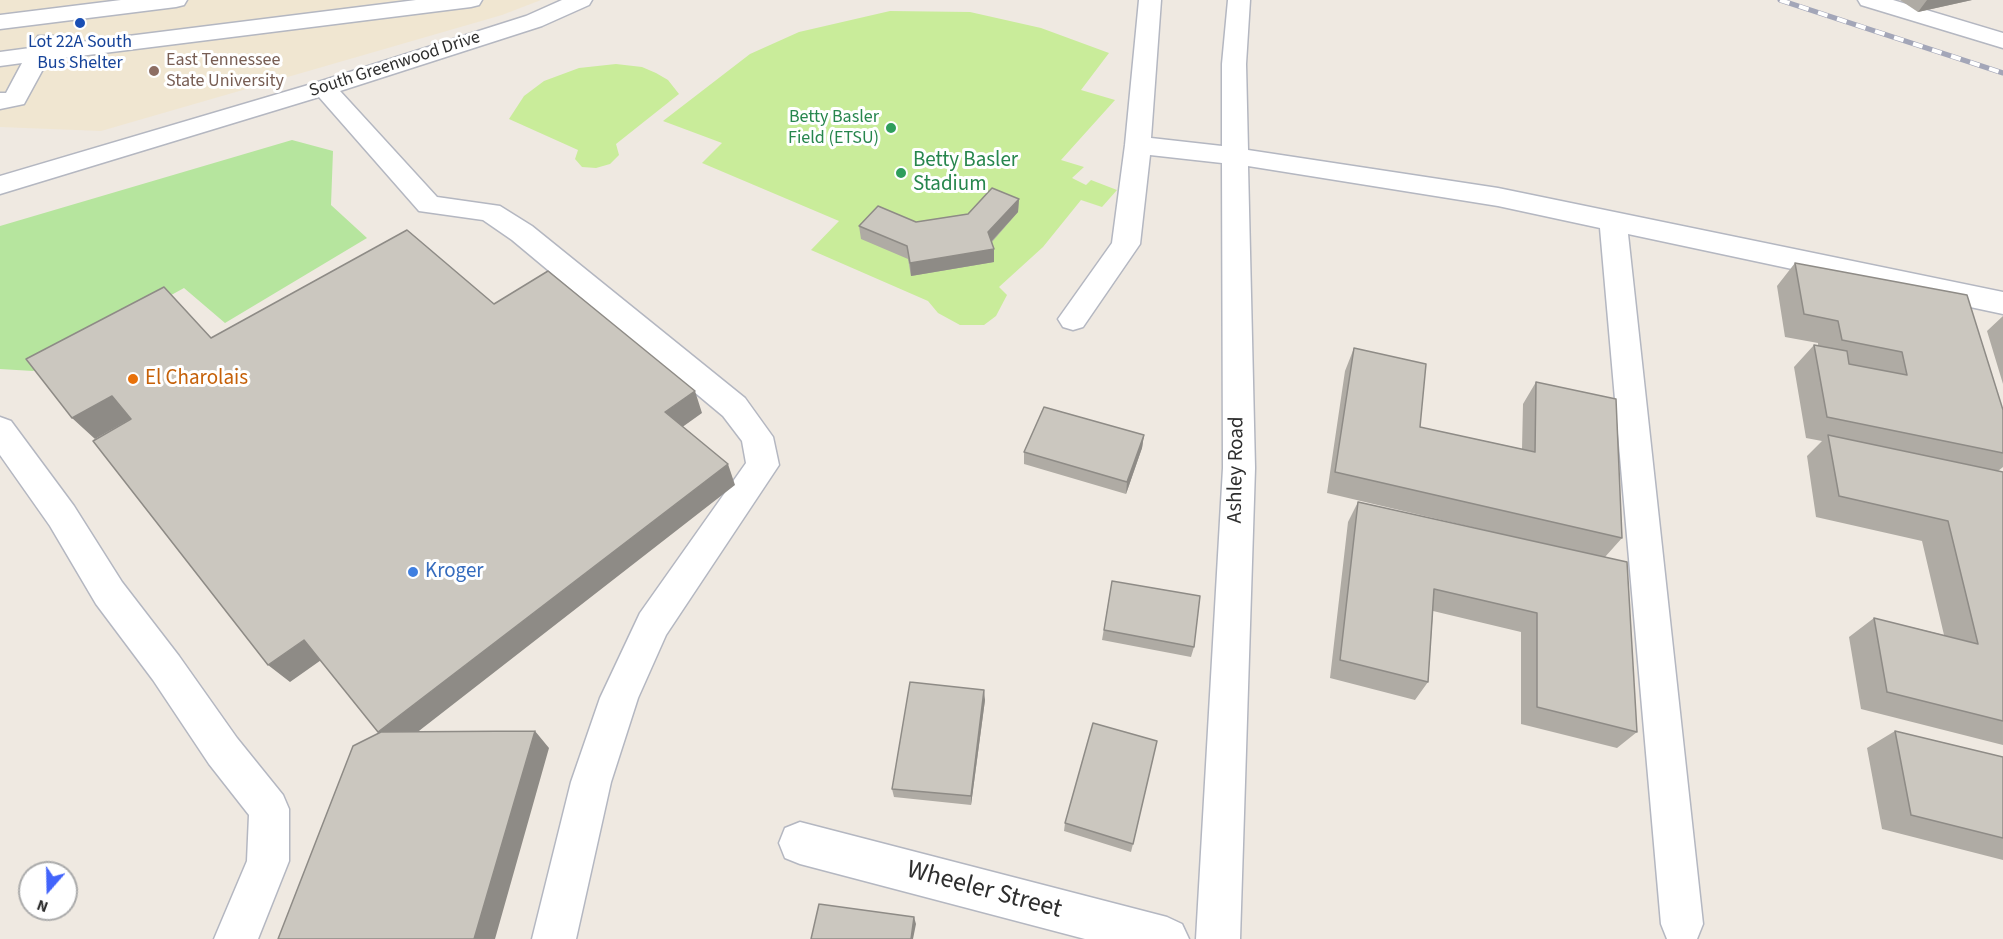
<!DOCTYPE html>
<style>
body{margin:0}
#map{position:relative;width:2003px;height:939px;overflow:hidden;background:#efe9e1;font-family:"Source Sans 3",sans-serif}
canvas{display:block}
.north{position:absolute;left:18px;top:861px;width:60px;height:60px;box-sizing:border-box;background:#fff;border:2px solid #ababab;border-radius:50%;rotate:200deg;font-size:16px;font-weight:700;line-height:24px;text-align:center;color:#2e2e2e}
.north::after{content:'';display:block;margin:auto;width:21px;height:27px;background:#4264fb;clip-path:polygon(50% 0,100% 100%,50% 72%,0 100%)}
</style>
<div id="map">
<canvas width="2003" height="939"></canvas>
<div class="north">N</div>
</div>
<script>
const ctx = document.querySelector('canvas').getContext('2d');
ctx.lineJoin = 'round';
function paint(path, color) { ctx.fillStyle = color; ctx.fill(path, 'evenodd'); }
const poly = rows => new Path2D(rows.map(r => 'M' + r).join(''));
function stroke(path, color, width, dash) { ctx.strokeStyle = color; ctx.lineWidth = width; ctx.lineCap = dash ? 'butt' : 'round'; ctx.setLineDash(dash || []); ctx.stroke(path); }
function drawText(font, color, halo, rows, align = 'center') {
  ctx.font = font + ' "Source Sans 3",sans-serif'; ctx.lineWidth = 6; ctx.setLineDash([]); ctx.textBaseline = 'middle'; ctx.strokeStyle = halo; ctx.fillStyle = color; for (const [text, x, y, turn = 0] of rows) {
    ctx.save(); ctx.translate(x, y); ctx.rotate((+turn || 0) * Math.PI / 180); ctx.textAlign = isNaN(turn) ? turn : align; if (halo) ctx.strokeText(text, 0, 0); ctx.fillText(text, 0, 0); ctx.restore();
  }
}
paint(poly([
 [0,0,541,0,502,15,101,131,0,127]
]), '#f0e6d1');
paint(poly([
 [292,140,333,151,331,205,367,238,225,323,184,288,33,371,0,369,0,226]
]), '#b6e59e');
paint(poly([
 [890,11,970,12,1041,28,1109,53,1081,90,1115,100,1061,160,1084,167,1072,178,1086,185,1091,180,1117,190,1102,207,1081,200,1043,247,999,287,1007,295,996,316,984,325,960,325,938,313,928,301,811,250,839,221,702,163,722,143,663,121,750,54,799,32],
 [616,64,642,67,656,73,668,80,679,94,616,144,619,155,610,164,596,168,582,167,575,159,578,150,509,119,524,96,544,81,579,68]
]), '#c9ec9a');
const minor = poly([
 [121,0,187,0,184,5,176,7,0,29,0,15,121,0],
 [416,0,482,0,479,5,471,7,48,60,24,104,0,109,0,93,6,93,22,63,0,66,0,52,30,48,38,36,54,36,58,41,56,45,416,0],
 [562,0,592,0,589,5,542,26,340,91,437,197,500,206,532,226,745,398,773,437,779,465,666,635,638,698,611,782,576,939,532,939,571,782,600,698,640,613,746,463,742,441,723,416,512,240,483,220,419,211,319,97,0,194,0,176,315,83,526,16,562,0],
 [1139,0,1161,0,1151,138,1222,146,1222,64,1228,0,1250,0,1246,64,1248,150,1498,188,2003,292,2003,314,1628,234,1703,924,1697,939,1667,939,1661,924,1600,228,1498,206,1248,166,1255,468,1240,939,1196,939,1223,468,1222,163,1150,155,1140,244,1083,327,1073,330,1063,327,1058,319,1112,243,1125,145,1139,0],
 [1858,0,1893,0,2003,33,2003,48,1861,5,1858,0],
 [0,417,11,421,74,506,122,582,179,656,237,738,283,795,289,809,289,861,258,939,214,939,247,861,249,815,209,764,153,680,96,604,50,526,0,455,0,417],
 [800,822,1167,917,1182,924,1189,939,1085,939,800,864,785,858,779,843,785,828,800,822]
]);
stroke(minor, '#b4b7c1', 3);
paint(minor, '#fff');
const rail = poly([
 [1780,0,2003,73]
]);
stroke(rail, '#a3a6b8', 5);
stroke(rail, '#fff', 4, [10]);
paint(poly([
 [1900,0,1972,0,1918,12],
 [1019,199,1018,212,992,242,994,249,994,262,911,276,908,259,861,239,859,226,916,222,968,214],
 [1795,263,2003,410,2003,467,1998,471,2003,472,2003,745,1861,709,1849,637,1874,618,1944,635,1922,541,1816,517,1807,456,1822,441,1806,438,1794,367,1814,345,1818,345,1818,343,1785,337,1777,286],
 [2003,316,2003,384,1987,331],
 [1354,348,1420,427,1522,449,1523,404,1536,382,1622,538,1605,557,1637,732,1617,748,1521,724,1521,632,1433,611,1428,682,1415,700,1330,678,1348,522,1358,502,1501,534,1327,493,1345,371],
 [1144,435,1142,448,1126,494,1024,464,1024,452],
 [1112,581,1194,647,1191,657,1102,640],
 [985,700,971,805,894,797,892,789],
 [1895,731,2003,757,2003,860,1882,829,1867,748],
 [1065,823,1133,844,1131,852,1064,831]
]), '#afaba4');
paint(poly([
 [1927,0,1972,0,1918,12],
 [1019,199,1018,212,988,245,988,232],
 [994,249,994,262,911,276,910,263],
 [695,391,702,413,674,433,665,412],
 [112,396,134,417,95,439,72,418],
 [1144,435,1142,448,1126,494,1127,482],
 [728,464,735,485,397,748,378,732],
 [304,640,324,658,290,682,268,665],
 [984,690,985,700,971,805,971,796],
 [535,731,549,748,495,939,474,939],
 [914,917,916,924,913,939,911,939]
]), '#8e8b86');
const building = poly([
 [992,188,1019,199,988,232,994,249,910,263,907,246,859,226,878,206,916,222,968,214,992,188],
 [407,230,494,304,548,271,695,391,665,412,728,464,378,732,304,640,268,665,93,441,131,419,112,396,72,418,26,359,164,287,211,338,407,230],
 [1795,263,1967,295,2003,410,2003,453,1827,417,1814,345,1847,351,1849,364,1907,375,1902,352,1842,340,1838,321,1804,314,1795,263],
 [1354,348,1426,364,1420,427,1535,452,1536,382,1616,399,1622,538,1335,472,1354,348],
 [1044,407,1144,435,1127,482,1024,452,1044,407],
 [1828,435,2003,472,2003,721,1887,692,1874,618,1978,644,1948,521,1839,496,1828,435],
 [1358,502,1627,562,1637,732,1537,707,1537,613,1434,589,1428,682,1340,660,1358,502],
 [1112,581,1200,596,1194,647,1104,630,1112,581],
 [910,682,984,690,971,796,892,789,910,682],
 [1093,723,1157,741,1133,844,1065,823,1093,723],
 [535,731,474,939,278,939,353,746,381,732,535,731],
 [1895,731,2003,757,2003,838,1911,815,1895,731],
 [819,904,914,917,911,939,811,939,819,904]
]);
paint(building, '#cbc7bf');
stroke(building, '#8e8b86', 1.5);
for (const [x, y, r, color] of [
 [80,23,6,"#1a4fb4"],
 [154,71,6,"#8d6e63"],
 [891,128,6,"#2e9e5b"],
 [901,173,6,"#2e9e5b"],
 [133,379,6,"#e8710a"],
 [413,572,6,"#3f7fe0"]
]) { const dot = new Path2D(); dot.arc(x, y, r, 0, 2 * Math.PI); ctx.fillStyle = color; ctx.fill(dot); stroke(dot, '#fff', 2); }
drawText('18px', '#164399', '#fff', [
 ["Lot 22A South",80,43],
 ["Bus Shelter",80,64]
]);
drawText('18px', '#785e54', '#fff', [
 ["East Tennessee",166,61],
 ["State University",166,82]
], 'left');
drawText('18px', '#2e2e2e', '#fff', [
 ["South Greenwood Drive",395,65,-18]
]);
drawText('18px', '#27864d', '#fff', [
 ["Betty Basler",879,118],
 ["Field (ETSU)",879,139]
], 'right');
drawText('21px', '#27864d', '#fff', [
 ["Betty Basler",913,161],
 ["Stadium",913,185]
], 'left');
drawText('21px', '#c56008', '#fff', [
 ["El Charolais",145,379]
], 'left');
drawText('21px', '#2e2e2e', '#fff', [
 ["Ashley Road",1237,470,-89]
]);
drawText('21px', '#366cbe', '#fff', [
 ["Kroger",425,572]
], 'left');
drawText('26px', '#2e2e2e', '#fff', [
 ["Wheeler Street",984,891,15]
]);
</script>
